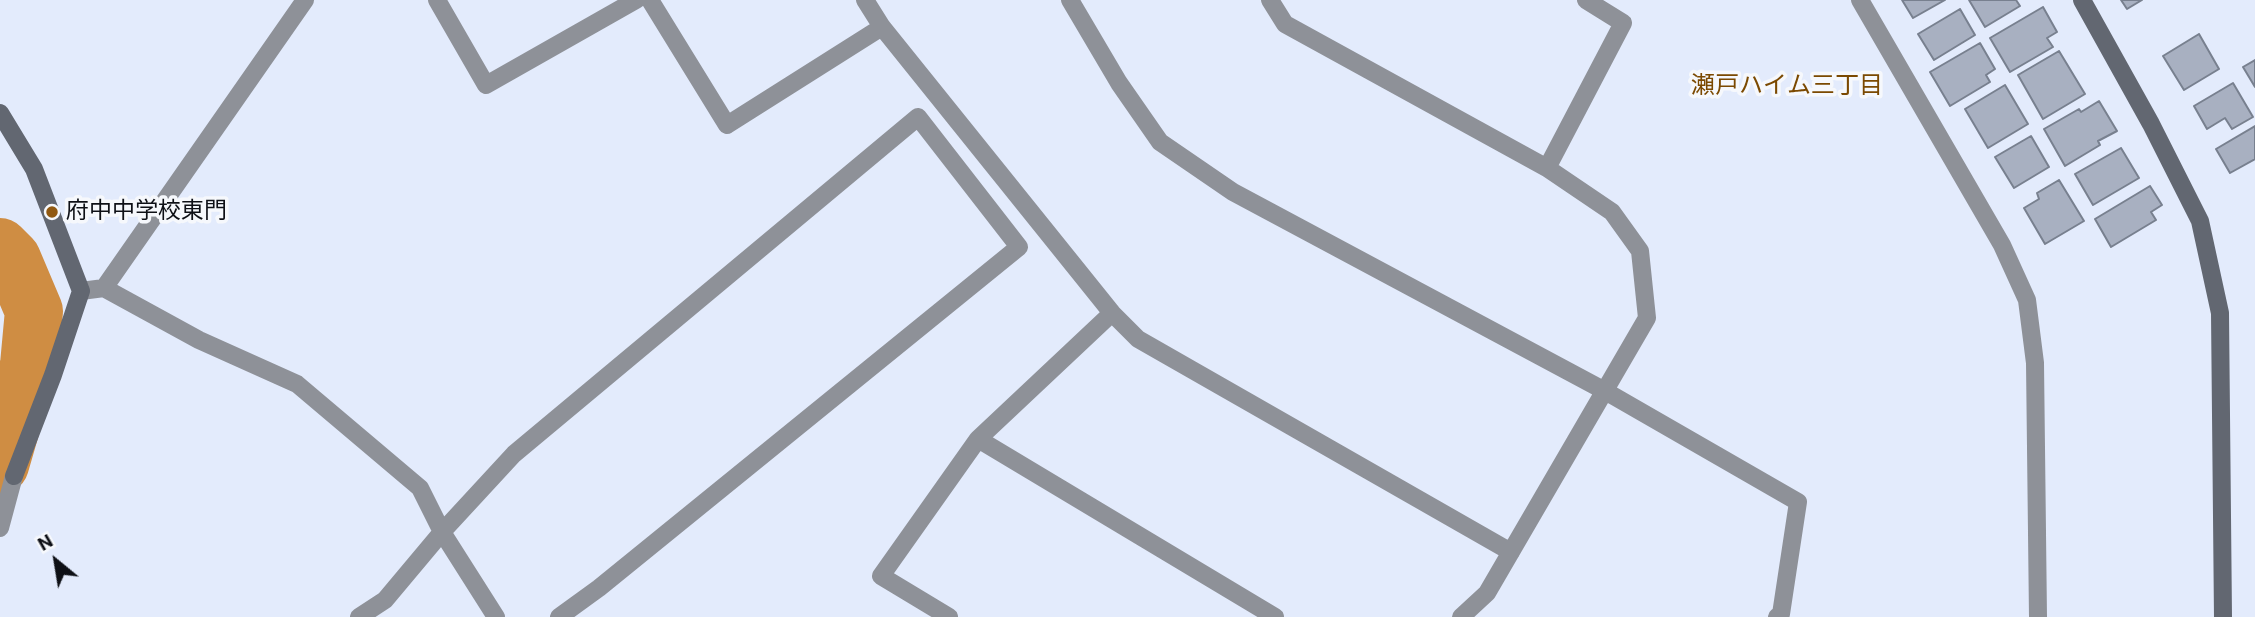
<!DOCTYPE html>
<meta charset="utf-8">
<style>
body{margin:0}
#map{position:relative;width:2255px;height:617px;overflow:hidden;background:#e3ebfc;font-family:Roboto,sans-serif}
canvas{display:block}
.north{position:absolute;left:21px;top:526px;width:70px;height:70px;-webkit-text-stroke:5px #f6f8fc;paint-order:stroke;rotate:330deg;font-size:19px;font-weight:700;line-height:28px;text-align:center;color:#0e1016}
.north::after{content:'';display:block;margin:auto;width:24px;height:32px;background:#0e1016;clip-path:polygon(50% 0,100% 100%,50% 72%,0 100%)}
</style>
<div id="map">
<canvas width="2255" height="617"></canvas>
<div class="north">N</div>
</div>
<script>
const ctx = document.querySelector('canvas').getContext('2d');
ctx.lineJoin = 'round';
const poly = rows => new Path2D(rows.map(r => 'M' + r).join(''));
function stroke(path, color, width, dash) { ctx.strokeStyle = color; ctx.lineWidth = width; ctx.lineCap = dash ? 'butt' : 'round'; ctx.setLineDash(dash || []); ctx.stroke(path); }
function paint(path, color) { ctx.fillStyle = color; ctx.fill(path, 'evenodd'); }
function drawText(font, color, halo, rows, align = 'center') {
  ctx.font = font + ' Roboto,"Noto Sans JP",sans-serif'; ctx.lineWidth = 7; ctx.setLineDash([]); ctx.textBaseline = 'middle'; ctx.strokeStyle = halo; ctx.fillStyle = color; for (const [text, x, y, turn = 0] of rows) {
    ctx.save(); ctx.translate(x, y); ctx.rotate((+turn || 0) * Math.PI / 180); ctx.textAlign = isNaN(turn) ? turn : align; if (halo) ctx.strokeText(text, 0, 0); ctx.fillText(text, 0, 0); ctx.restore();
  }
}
stroke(poly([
 [0,247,12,259,34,311,29,365,0,465]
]), '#cf8d43', 58);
const building = poly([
 [1902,0,1945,0,1913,18,1902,0],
 [1969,0,2016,0,2020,6,1985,27,1969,0],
 [2121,0,2142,0,2127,9,2121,0],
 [2043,7,2057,32,2047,38,2053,47,2010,72,1990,38,2043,7],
 [1960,9,1975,35,1934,60,1918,34,1960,9],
 [2199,34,2219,69,2184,90,2163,56,2199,34],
 [1980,43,1995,69,1986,75,1990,82,1950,106,1930,72,1980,43],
 [2059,51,2085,94,2043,119,2018,75,2059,51],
 [2255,60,2255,87,2243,67,2255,60],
 [2233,83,2253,117,2232,129,2225,118,2207,129,2194,106,2233,83],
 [2005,85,2028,124,1988,148,1965,109,2005,85],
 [2099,101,2117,131,2098,141,2100,145,2065,166,2044,129,2079,109,2081,112,2099,101],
 [2255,126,2255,159,2230,173,2216,149,2255,126],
 [2031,136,2049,167,2014,188,1995,157,2031,136],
 [2121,148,2139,178,2093,205,2075,174,2121,148],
 [2059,180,2084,221,2045,244,2024,208,2039,199,2037,193,2059,180],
 [2150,186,2162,205,2151,212,2156,220,2111,247,2095,219,2150,186]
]);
paint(building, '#a8b0c1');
stroke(building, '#78808f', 2);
stroke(poly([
 [437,0,486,85,636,0],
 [650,0,727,125,882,27],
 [865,0,882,27,1112,313,1138,339,1511,552],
 [1070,0,1119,83,1160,142,1233,192,1605,391,1798,502,1781,614,1777,617],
 [1270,0,1285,24,1547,168,1612,212,1640,251,1647,318,1487,593,1461,617],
 [1860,0,2002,245,2027,300,2035,363,2038,617],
 [1547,168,1623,23,1586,0],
 [104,288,305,0],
 [81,291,104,288,199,340,297,384,420,488,442,532,496,617],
 [978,439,1275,617],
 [0,528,14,476],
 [359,617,385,600,442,532,514,454,918,117,1019,247,599,588,559,617],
 [949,617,881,576,978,439,1112,313]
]), '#8e9198', 18);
stroke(poly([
 [2082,0,2151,124,2200,221,2220,313,2223,617],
 [0,113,34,169,81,291,53,375,14,476]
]), '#626771', 18);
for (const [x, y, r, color] of [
 [52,212,7,"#915911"]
]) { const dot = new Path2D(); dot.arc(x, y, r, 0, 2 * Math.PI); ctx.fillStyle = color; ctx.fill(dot); stroke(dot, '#f6f8fc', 2.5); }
drawText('23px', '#0e1016', '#f6f8fc', [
 ["府中中学校東門",66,212]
], 'left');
drawText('24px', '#7b4901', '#f6f8fc', [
 ["瀬戸ハイム三丁目",1787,87]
]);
</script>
